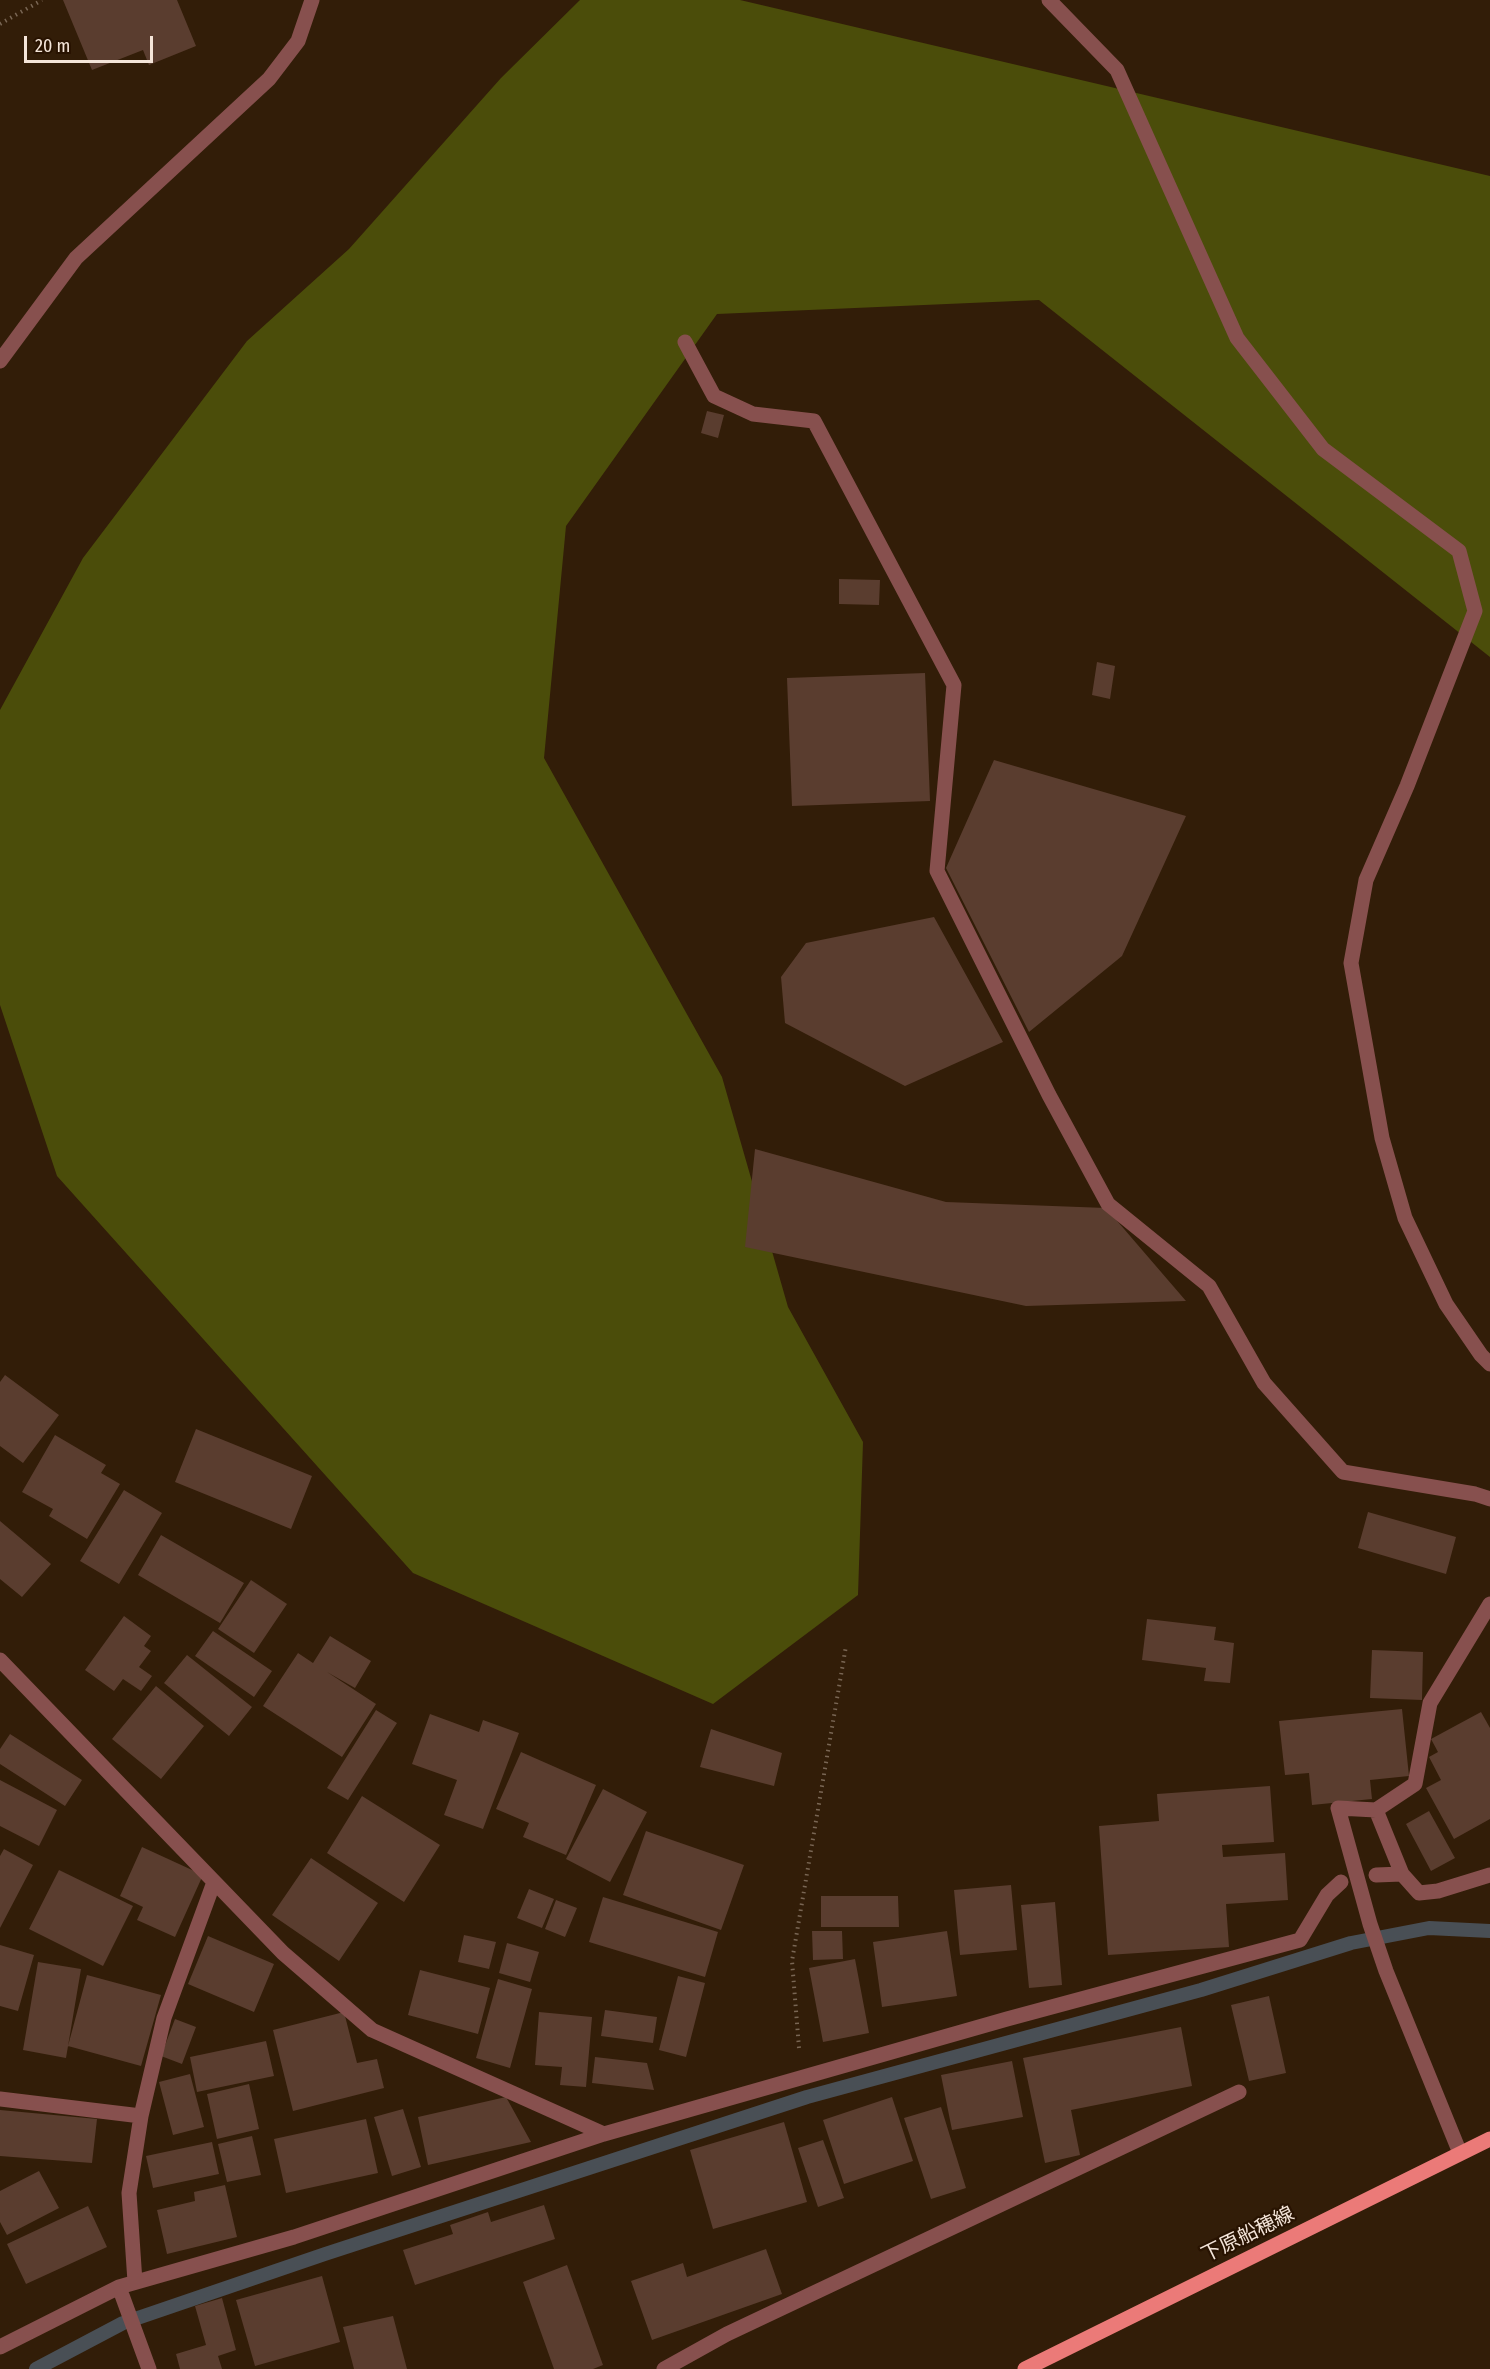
<!DOCTYPE html>
<meta charset="utf-8">
<style>
body{margin:0}
#map{position:relative;width:1490px;height:2369px;overflow:hidden;background:#321d08;font-family:"Fira Sans Condensed",sans-serif}
canvas{display:block}
.scale{position:absolute;left:24px;top:36px;width:129px;height:27px;box-sizing:border-box;border:3px solid #f4e5d9;border-top:0;padding-left:8px;font-size:18px;line-height:21px;white-space:nowrap;color:#f4e5d9;-webkit-text-stroke:4px #281301;paint-order:stroke}
</style>
<div id="map">
<canvas width="1490" height="2369"></canvas>
<div class="scale">20 m</div>
</div>
<script>
const ctx = document.querySelector('canvas').getContext('2d');
ctx.lineJoin = 'round';
function paint(path, color) { ctx.fillStyle = color; ctx.fill(path, 'evenodd'); }
const poly = rows => new Path2D(rows.map(r => 'M' + r).join(''));
function stroke(path, color, width, dash) { ctx.strokeStyle = color; ctx.lineWidth = width; ctx.lineCap = dash ? 'butt' : 'round'; ctx.setLineDash(dash || []); ctx.stroke(path); }
function drawText(font, color, halo, rows, align = 'center') {
  ctx.font = font + ' "Fira Sans Condensed","Noto Sans JP",sans-serif'; ctx.lineWidth = 4.5; ctx.setLineDash([]); ctx.textBaseline = 'middle'; ctx.strokeStyle = halo; ctx.fillStyle = color; for (const [text, x, y, turn = 0] of rows) {
    ctx.save(); ctx.translate(x, y); ctx.rotate((+turn || 0) * Math.PI / 180); ctx.textAlign = isNaN(turn) ? turn : align; if (halo) ctx.strokeText(text, 0, 0); ctx.fillText(text, 0, 0); ctx.restore();
  }
}
paint(poly([
 [580,0,740,0,1490,176,1490,657,1039,300,717,314,566,526,544,758,722,1077,788,1307,863,1442,858,1595,713,1704,413,1573,57,1176,0,1005,0,710,83,558,247,341,349,249,501,78]
]), '#4b4d0a');
stroke(poly([
 [36,2369,123,2323,325,2254,807,2097,1201,1990,1351,1943,1429,1928,1490,1931]
]), '#494f55', 14);
paint(poly([
 [63,0,177,0,196,46,149,65,143,50,92,70],
 [707,411,724,415,718,438,701,433],
 [839,579,880,580,879,605,839,604],
 [1097,662,1115,666,1110,699,1092,695],
 [925,673,930,801,792,806,787,678],
 [994,760,1186,816,1122,956,1029,1032,946,868],
 [934,917,1003,1042,905,1086,785,1023,781,977,806,943],
 [755,1149,946,1202,1106,1208,1186,1301,1026,1306,745,1247],
 [5,1375,59,1415,23,1463,0,1446,0,1382],
 [196,1429,312,1476,291,1529,175,1482],
 [55,1435,106,1465,101,1473,120,1484,87,1539,49,1516,53,1509,22,1492],
 [124,1490,162,1513,119,1584,80,1561],
 [1368,1512,1456,1537,1446,1574,1358,1548],
 [0,1521,51,1564,22,1597,0,1579],
 [161,1535,244,1583,220,1623,138,1575],
 [251,1580,287,1604,254,1653,218,1629],
 [124,1616,151,1636,144,1646,151,1651,139,1667,152,1676,141,1691,123,1679,114,1691,85,1670],
 [1147,1619,1216,1627,1214,1640,1234,1643,1230,1683,1204,1681,1206,1668,1142,1660],
 [213,1631,272,1671,254,1697,195,1656],
 [330,1636,371,1661,355,1688,327,1672,376,1704,342,1757,263,1706,298,1653,313,1663],
 [1372,1650,1423,1652,1422,1700,1370,1698],
 [187,1655,252,1707,229,1736,164,1683],
 [156,1686,204,1726,161,1779,112,1739],
 [1402,1709,1409,1776,1370,1780,1372,1799,1312,1805,1309,1773,1285,1775,1279,1721],
 [376,1710,397,1723,348,1800,327,1788],
 [1481,1712,1490,1728,1490,1819,1454,1839,1426,1788,1441,1780,1429,1757,1438,1752,1431,1739],
 [430,1714,479,1732,483,1720,519,1733,483,1829,444,1815,457,1780,412,1764],
 [711,1729,782,1753,774,1786,700,1767],
 [10,1734,82,1780,65,1806,0,1764,0,1749],
 [521,1752,596,1785,566,1855,523,1837,529,1823,496,1809],
 [0,1780,57,1810,39,1846,0,1826],
 [1270,1786,1274,1842,1222,1845,1223,1857,1285,1853,1288,1900,1226,1904,1229,1947,1108,1955,1099,1826,1159,1821,1157,1794],
 [603,1789,647,1812,610,1882,566,1859],
 [362,1796,440,1845,404,1902,327,1853],
 [1429,1811,1455,1858,1431,1871,1406,1824],
 [646,1831,744,1865,721,1930,623,1895],
 [142,1847,203,1875,175,1937,137,1920,143,1907,120,1896],
 [4,1849,33,1865,0,1928,0,1856],
 [311,1858,378,1903,339,1961,272,1915],
 [59,1870,133,1906,103,1966,29,1929],
 [1011,1885,1017,1950,960,1955,954,1890],
 [529,1889,554,1899,542,1928,517,1918],
 [821,1896,898,1896,899,1927,821,1927],
 [603,1897,718,1932,705,1977,589,1942],
 [556,1900,577,1908,565,1937,545,1929],
 [1055,1902,1062,1985,1029,1988,1021,1905],
 [812,1931,842,1931,843,1959,813,1960],
 [947,1931,957,1996,882,2007,873,1942],
 [464,1935,496,1942,489,1969,458,1962],
 [208,1936,274,1964,254,2012,188,1984],
 [507,1943,539,1952,530,1982,499,1973],
 [0,1945,34,1955,18,2011,0,2006],
 [855,1959,869,2033,823,2042,809,1968],
 [38,1962,81,1969,66,2058,23,2050],
 [420,1970,490,1988,478,2034,408,2015],
 [87,1975,161,1995,141,2066,68,2046],
 [678,1976,705,1983,686,2057,659,2050],
 [498,1979,532,1989,510,2068,476,2058],
 [1269,1996,1286,2073,1249,2081,1231,2005],
 [605,2010,657,2017,653,2043,601,2036],
 [344,2012,357,2063,377,2059,384,2088,293,2111,273,2030],
 [539,2012,592,2017,586,2087,560,2085,562,2067,535,2065],
 [175,2019,196,2027,182,2064,161,2056],
 [1181,2027,1192,2086,1071,2110,1080,2155,1045,2163,1023,2058],
 [266,2041,274,2076,197,2092,190,2057],
 [595,2057,647,2063,654,2090,592,2083],
 [1012,2061,1023,2117,952,2130,941,2075],
 [190,2074,204,2127,173,2135,159,2082],
 [249,2084,259,2129,217,2139,207,2094],
 [506,2097,531,2142,428,2165,418,2117],
 [892,2097,913,2161,844,2184,823,2120],
 [941,2107,966,2188,931,2199,904,2118],
 [403,2109,421,2167,392,2176,374,2117],
 [0,2110,97,2119,92,2163,0,2156],
 [366,2119,378,2173,286,2193,274,2139],
 [784,2122,807,2202,713,2229,690,2150],
 [252,2136,261,2175,227,2182,218,2144],
 [823,2140,844,2198,818,2207,798,2148],
 [212,2142,219,2174,153,2188,146,2156],
 [39,2171,59,2208,7,2235,0,2222,0,2191],
 [225,2185,237,2237,167,2254,157,2210,195,2201,194,2192],
 [544,2205,555,2239,415,2285,403,2250,453,2234,450,2225,488,2212,491,2222],
 [88,2206,107,2247,26,2284,7,2244],
 [766,2249,782,2294,652,2340,631,2281,683,2263,687,2277],
 [567,2265,603,2365,593,2369,554,2369,523,2282],
 [322,2276,340,2342,255,2366,236,2300],
 [222,2298,236,2350,218,2356,222,2369,180,2369,176,2354,206,2345,195,2306],
 [393,2316,407,2369,354,2369,343,2327]
]), '#5a3d2f');
stroke(poly([
 [0,24,42,0],
 [799,2048,792,1961,846,1646]
]), '#796654', 4, [1.5, 4.5]);
stroke(poly([
 [1049,0,1117,70,1237,338,1323,449,1459,551,1475,611,1407,786,1366,880,1351,963,1382,1138,1405,1218,1446,1304,1481,1355,1490,1364],
 [685,342,714,396,753,414,814,421,954,685,937,871,1049,1095,1108,1204,1209,1286,1264,1383,1343,1472,1475,1494,1490,1499],
 [0,361,76,258,269,79,298,41,312,0],
 [1490,1604,1430,1703,1415,1784,1376,1810,1402,1874,1419,1893,1438,1891,1490,1875],
 [0,1660,283,1953,372,2030,604,2134],
 [1376,1810,1338,1808,1370,1924,1386,1971,1460,2153],
 [1376,1875,1402,1874],
 [0,2099,141,2116],
 [135,2282,129,2193,141,2116,164,2018,214,1882],
 [119,2287,149,2369],
 [0,2347,119,2287,294,2237,604,2134,1007,2019,1300,1940,1327,1895,1341,1882],
 [664,2369,727,2334,1239,2092]
]), '#87504e', 15);
stroke(poly([
 [1025,2369,1490,2139]
]), '#eb7a78', 15);
drawText('20px', '#f4e5d9', '#281301', [
 ["下原船穂線",1248,2235,-26]
]);
</script>
